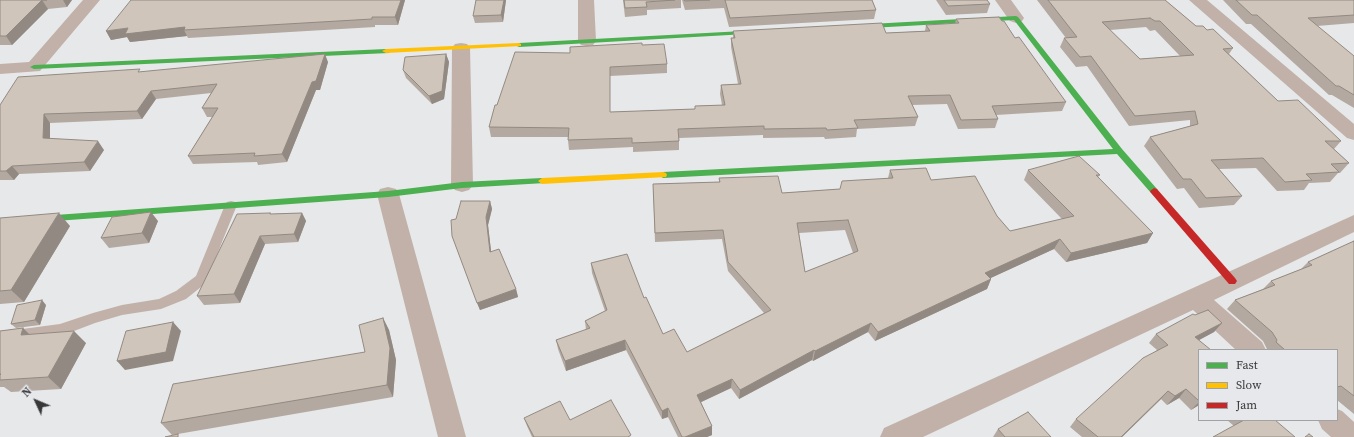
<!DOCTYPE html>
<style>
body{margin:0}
#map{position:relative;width:1354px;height:437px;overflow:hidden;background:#e7e8ea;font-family:"Source Serif 4",serif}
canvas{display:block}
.legend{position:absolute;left:1198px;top:349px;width:140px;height:72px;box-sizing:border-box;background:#e6e8eb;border:1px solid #a0a2a4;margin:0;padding:5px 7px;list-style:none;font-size:12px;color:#383839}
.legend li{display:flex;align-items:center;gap:8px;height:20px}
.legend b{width:20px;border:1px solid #a0a2a4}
.north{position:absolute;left:16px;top:381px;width:40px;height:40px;-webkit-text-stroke:3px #e6e8eb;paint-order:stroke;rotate:314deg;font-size:11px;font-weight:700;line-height:16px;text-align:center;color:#383839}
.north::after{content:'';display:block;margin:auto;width:14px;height:18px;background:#383839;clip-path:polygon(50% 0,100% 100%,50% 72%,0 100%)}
</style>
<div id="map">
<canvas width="1354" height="437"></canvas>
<ul class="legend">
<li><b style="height:5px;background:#4caf50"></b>Fast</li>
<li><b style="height:5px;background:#ffc107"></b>Slow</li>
<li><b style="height:5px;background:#c62828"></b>Jam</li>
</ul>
<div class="north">N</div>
</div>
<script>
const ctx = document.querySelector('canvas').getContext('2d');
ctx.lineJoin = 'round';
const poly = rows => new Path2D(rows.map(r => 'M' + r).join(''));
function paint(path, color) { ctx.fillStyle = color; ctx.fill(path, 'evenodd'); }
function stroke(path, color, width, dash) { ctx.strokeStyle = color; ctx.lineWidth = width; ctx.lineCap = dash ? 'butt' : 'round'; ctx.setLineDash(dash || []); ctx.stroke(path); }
paint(poly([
 [231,201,235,202,237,205,207,279,206,283,186,299,161,309,122,315,95,323,61,336,0,344,0,332,60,324,93,313,122,305,159,299,176,291,196,276,225,205,227,202,231,201]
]), '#c1b1a9');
paint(poly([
 [83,0,100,0,40,71,0,74,0,64,29,62,83,0],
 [578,0,594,0,596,41,593,45,587,46,581,45,578,41,578,0],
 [995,0,1011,0,1024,18,1022,21,1016,23,1010,21,995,0],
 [1189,0,1207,0,1354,124,1354,140,1347,138,1189,0],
 [461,43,467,44,470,48,473,185,469,190,462,192,455,190,451,185,452,48,455,44,461,43],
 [388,187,396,189,399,194,466,437,438,437,377,194,380,189,388,187],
 [1354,215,1354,232,1214,300,1262,342,1266,350,1236,350,1193,310,923,437,880,437,884,428,1354,215],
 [1337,409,1342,411,1354,422,1354,437,1331,437,1322,429,1318,420,1337,420,1337,409]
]), '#c1b1a9');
paint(poly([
 [1016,16,1018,17,1122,149,1157,189,1158,191,1157,193,1151,193,1117,154,663,178,659,175,663,172,1113,149,1014,20,852,29,849,27,852,25,1016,16],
 [762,30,765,32,764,33,519,47,515,45,519,43,762,30],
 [386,49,390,51,389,53,34,69,30,67,34,65,386,49],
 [542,178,546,181,545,183,462,188,388,197,0,225,0,219,388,191,462,182,542,178]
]), '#4caf50');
paint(poly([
 [519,43,521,44,521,46,386,53,382,51,386,49,519,43],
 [663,172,666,173,667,175,666,177,542,184,538,181,542,178,663,172]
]), '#ffc107');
paint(poly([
 [1154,188,1157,189,1235,278,1237,281,1235,284,1229,284,1151,193,1150,191,1154,188]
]), '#c62828');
paint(poly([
 [0,0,72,0,67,7,48,9,12,45,0,45],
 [405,0,398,25,375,25,375,27,188,38,187,36,130,42,127,37,111,40,106,31],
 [506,0,503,22,475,23,473,16],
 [623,0,681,0,681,8,647,10,647,15,625,17],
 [682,0,872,0,876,10,874,19,729,27,724,8,685,10],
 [936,0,987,0,990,4,987,13,946,15],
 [1037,0,1165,0,1196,26,1207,30,1233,48,1229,54,1278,101,1341,141,1334,149,1349,163,1340,173,1338,173,1330,182,1309,183,1304,190,1277,191,1256,168,1219,169,1242,196,1234,205,1199,208,1184,188,1177,189,1144,146,1150,137,1190,126,1190,120,1129,126,1087,66,1076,67,1060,47,1064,38,1066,38],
 [1146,27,1150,31,1155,30,1180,56,1140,59,1110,30],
 [1223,0,1354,0,1354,23,1317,26,1354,56,1354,108,1332,95,1329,95,1251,24,1246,24],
 [956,19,1015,38,1066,102,1062,111,996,115,998,119,995,128,958,129,947,104,912,105,918,117,915,126,857,129,856,137,825,139,824,137,763,138,763,135,679,138,679,150,633,152,633,147,569,150,568,140,568,137,491,137,489,127,497,105,570,53,642,45,667,64,667,73,610,76,610,112,695,109,695,106,722,105,720,94,721,85,738,84,731,47,731,38,733,38,733,31,886,33,925,31,926,25,955,24],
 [446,54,449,62,444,99,432,104,406,78,403,70],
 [328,62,320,90,316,90,287,162,258,165,257,162,193,164,188,156,212,117,207,117,202,108,211,93,156,99,142,119,50,123,50,139,104,150,90,171,19,174,14,180,0,180,0,105,142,72],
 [890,170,931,180,997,216,1010,231,1062,219,1024,180,1028,170,1100,175,1098,177,1153,233,1147,243,1066,262,1054,249,990,278,991,279,987,289,875,341,868,332,813,361,812,360,739,399,731,388,701,402,712,426,712,435,707,437,678,437,668,417,662,419,626,350,566,371,558,349,556,340,586,330,585,321,605,311,592,273,591,263,644,298,663,334,687,352,764,313,728,271,722,239,655,242,653,184,719,182,719,178,782,193,840,189,888,178],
 [845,230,853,253,805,272,799,233],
 [490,201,492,209,488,225,491,251,516,289,518,297,480,310,452,236,456,219],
 [270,213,271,214,302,213,306,221,298,242,265,244,240,303,204,305,197,296],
 [0,218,70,226,24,302,0,304],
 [158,221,149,243,109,248,101,238],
 [1354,241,1354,414,1337,400,1337,350,1267,350,1267,349,1263,341,1227,309,1235,300,1263,289,1271,281,1301,269,1308,262],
 [46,305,40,325,16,328,11,324],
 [1195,315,1222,323,1214,332,1199,340,1199,405,1191,410,1179,398,1167,405,1161,399,1122,437,1082,437,1070,427,1076,419,1157,350,1149,343,1156,334],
 [383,318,389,330,396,360,393,397,172,435,161,423,365,352],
 [23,328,29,334,86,343,61,389,11,392,4,387,0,387,0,331],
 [524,418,570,420,631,437,532,437,527,426],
 [1227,420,1275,420,1234,426],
 [998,429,1051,437,993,437]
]), '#b3a9a0');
paint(poly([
 [42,0,48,9,12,45,6,36],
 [63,0,72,0,67,7],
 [401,0,405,0,398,25,395,17],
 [504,0,506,0,503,22,501,15],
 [185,27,184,30,187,36,130,42,127,37,111,40,106,31,128,28],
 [325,54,328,62,320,90,316,90,287,162,282,154,312,82],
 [446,54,449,62,444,99,432,104,429,96],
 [151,91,156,99,142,119,137,111],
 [44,114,50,123,50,147,43,138],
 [98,141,104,150,90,171,84,162],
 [12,166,19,174,14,180,6,171],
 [490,201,492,209,488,225,492,259,490,252,486,217],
 [151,212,158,221,149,243,142,233],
 [59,213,70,226,24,302,11,290],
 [302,213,306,221,298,242,294,234],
 [1153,233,1147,243,1066,262,1071,253],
 [260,236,265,244,240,303,234,294],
 [1060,239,1054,249,980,283,985,273],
 [991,279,987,289,875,341,878,332],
 [516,289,518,297,480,310,477,303],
 [42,300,46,305,40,325,35,320],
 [383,318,389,330,396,360,393,397,387,385],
 [173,322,181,331,173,361,125,370,117,361],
 [871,323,868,332,813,361,815,351],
 [1222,323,1214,332,1188,346,1195,337],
 [23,328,36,341,21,335],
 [74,331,86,343,61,389,48,377],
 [625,340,626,350,566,371,565,361],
 [814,350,812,360,739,399,740,390],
 [732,379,731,388,697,404,697,395],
 [1186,389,1179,398,1167,405,1175,396],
 [1168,391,1161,399,1122,437,1121,437],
 [1199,402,1199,405,1191,410],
 [668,408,668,417,662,419,662,411],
 [712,426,712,435,707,437,685,437]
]), '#928a82');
const building = poly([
 [0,0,47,0,42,0,6,36,0,36,0,0],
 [131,0,401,0,395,17,372,17,372,19,184,30,185,27,125,34,128,28,106,31,131,0],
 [476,0,504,0,501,15,473,16,476,0],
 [624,0,675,0,646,2,647,7,625,8,624,0],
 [684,0,710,0,685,1,684,0],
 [725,0,872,0,876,10,730,18,725,0],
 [944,0,987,0,990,4,948,6,944,0],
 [1048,0,1165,0,1196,26,1203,26,1207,30,1213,29,1233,48,1223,49,1278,101,1298,100,1341,141,1325,141,1349,163,1331,164,1339,172,1306,174,1312,180,1285,182,1263,158,1211,160,1242,196,1206,198,1191,179,1183,179,1150,137,1198,124,1195,111,1135,116,1091,56,1080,57,1064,38,1077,37,1048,0],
 [1150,18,1155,21,1160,21,1194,55,1140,59,1102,22,1150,18],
 [1236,0,1354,0,1354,15,1308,18,1354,56,1354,95,1339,86,1336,86,1257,15,1252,15,1236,0],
 [999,17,1002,21,1004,21,1015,38,1019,37,1066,102,992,106,998,119,961,120,950,95,908,96,918,117,854,120,858,128,827,130,826,128,764,129,764,126,678,129,679,141,632,143,632,138,568,140,569,128,489,127,495,105,497,105,515,52,570,53,570,47,642,43,642,45,664,44,667,64,610,67,610,112,695,109,695,106,725,105,721,85,741,84,731,38,735,38,733,31,882,23,886,33,930,31,926,25,959,23,956,19,999,17],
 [325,54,316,81,312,82,282,154,254,156,255,153,188,156,218,108,202,108,217,84,151,91,137,111,44,114,43,138,98,141,84,162,12,166,6,171,0,171,0,105,18,77,140,69,138,72,325,54],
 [446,54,442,91,429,96,403,70,405,57,446,54],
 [1079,156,1100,175,1096,175,1153,233,1071,253,1060,239,985,273,991,279,878,332,871,323,815,351,814,350,740,390,732,379,697,395,712,426,685,437,682,437,668,408,662,411,625,340,565,361,556,340,590,328,585,321,607,310,591,263,627,254,644,298,646,297,663,334,674,329,687,352,771,310,728,262,723,230,655,233,653,184,720,182,719,178,778,176,782,193,840,189,842,181,893,178,890,170,926,168,931,180,975,176,997,216,1010,231,1074,216,1028,170,1079,156],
 [848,220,858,251,805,272,797,223,848,220],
 [461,201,490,201,486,217,490,252,499,249,516,289,477,303,452,236,451,220,456,219,461,201],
 [151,212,142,233,101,238,112,217,151,212],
 [59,213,11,290,0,291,0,218,59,213],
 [270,213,270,214,302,213,294,234,260,236,234,294,197,296,237,214,270,213],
 [1354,241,1354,396,1341,386,1337,387,1337,350,1285,350,1276,342,1277,340,1272,332,1235,300,1275,285,1271,281,1312,265,1308,262,1354,241],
 [42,300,35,320,11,324,17,305,42,300],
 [1208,310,1222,323,1195,337,1211,350,1199,350,1199,401,1186,389,1175,396,1168,391,1121,437,1098,437,1076,419,1143,358,1168,345,1156,334,1193,314,1195,315,1208,310],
 [383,318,390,348,387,385,161,423,173,384,365,352,359,325,383,318],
 [173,322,166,352,117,361,126,331,173,322],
 [23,328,21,335,74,331,48,377,0,380,0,375,1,374,0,374,0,331,23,328],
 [611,400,631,435,628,437,534,437,524,418,560,401,570,420,611,400],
 [1028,412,1051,437,1005,437,998,429,1028,412],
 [1244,420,1275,420,1295,437,1213,437,1244,420],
 [178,434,178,437,165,437,178,434],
 [1309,434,1313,437,1305,437,1309,434]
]);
paint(building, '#d0c5ba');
stroke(building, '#928a82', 1);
</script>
